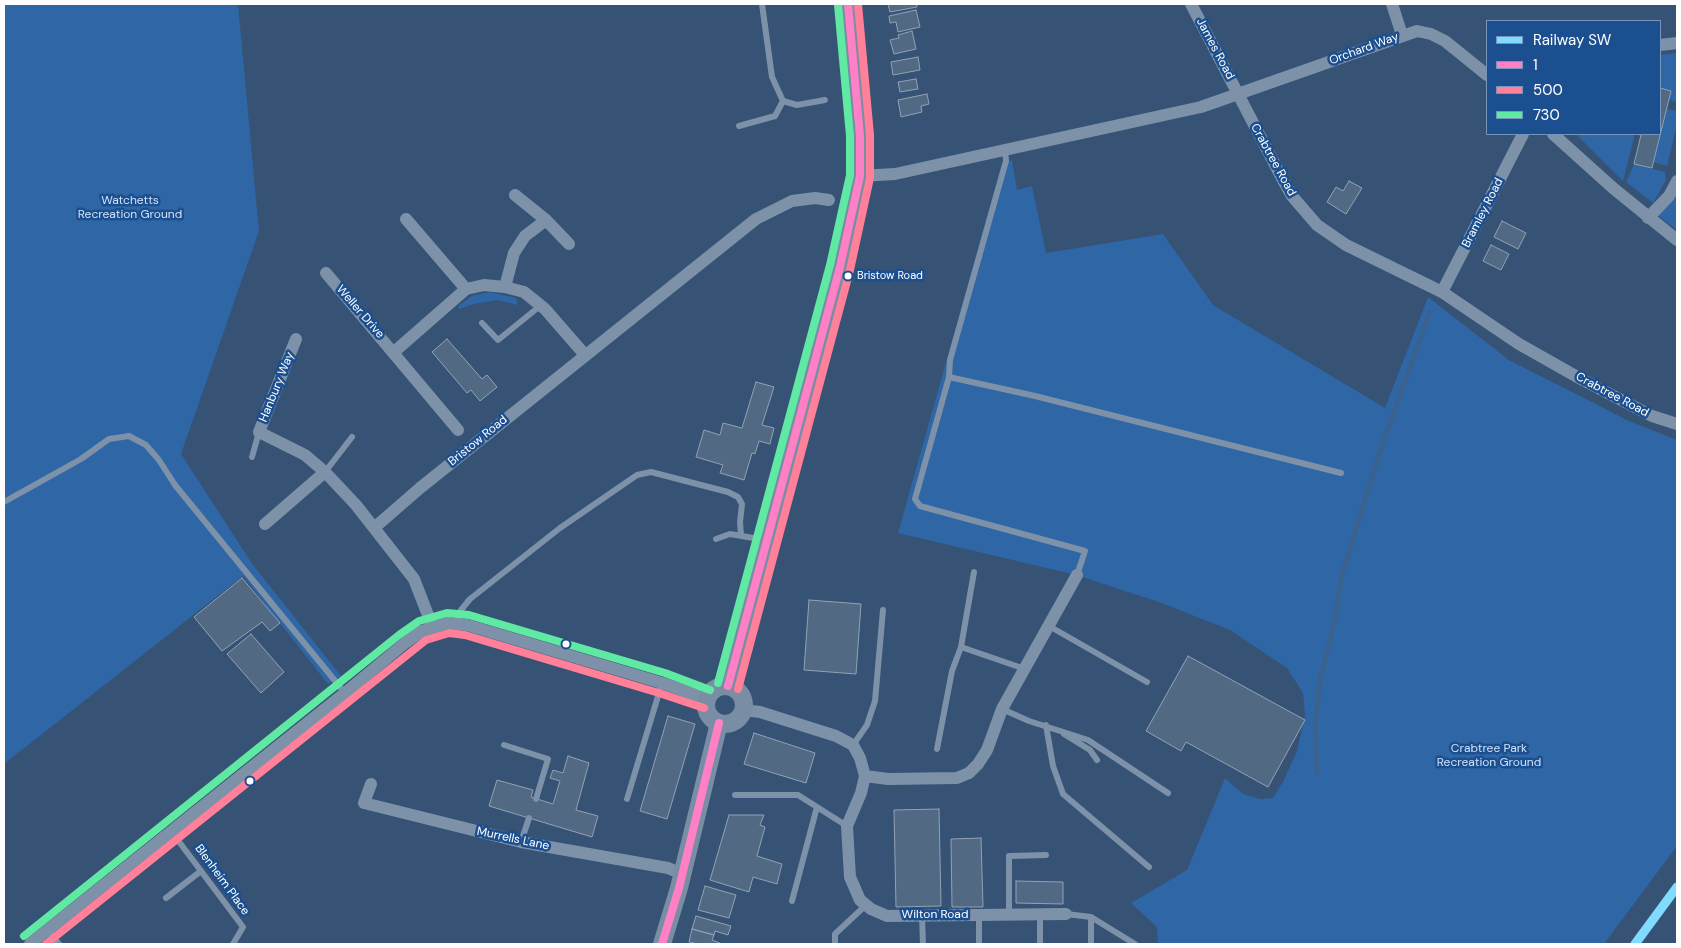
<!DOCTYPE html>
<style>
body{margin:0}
#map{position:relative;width:1681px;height:948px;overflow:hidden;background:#365274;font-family:"DM Sans",sans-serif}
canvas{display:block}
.frame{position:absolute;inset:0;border:5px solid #fff;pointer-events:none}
.legend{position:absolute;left:1486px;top:20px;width:175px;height:115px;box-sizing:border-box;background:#1b4f8f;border:1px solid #7695bc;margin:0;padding:6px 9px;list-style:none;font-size:15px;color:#fff}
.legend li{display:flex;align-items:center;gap:10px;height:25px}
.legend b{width:25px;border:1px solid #7695bc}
</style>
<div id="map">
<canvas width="1681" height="948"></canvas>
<div class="frame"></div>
<ul class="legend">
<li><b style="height:6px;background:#80dbff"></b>Railway SW</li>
<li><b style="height:6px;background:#ff80c5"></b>1</li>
<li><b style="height:6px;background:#ff8098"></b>500</li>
<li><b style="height:6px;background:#60e9a3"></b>730</li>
</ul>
</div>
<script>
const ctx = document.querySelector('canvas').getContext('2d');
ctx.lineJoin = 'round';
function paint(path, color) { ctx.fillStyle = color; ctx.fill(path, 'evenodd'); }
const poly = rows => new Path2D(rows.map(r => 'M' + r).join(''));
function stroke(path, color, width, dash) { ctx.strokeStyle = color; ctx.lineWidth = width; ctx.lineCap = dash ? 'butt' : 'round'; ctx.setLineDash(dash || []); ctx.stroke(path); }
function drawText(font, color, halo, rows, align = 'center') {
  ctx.font = font + ' "DM Sans",sans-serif'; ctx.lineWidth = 5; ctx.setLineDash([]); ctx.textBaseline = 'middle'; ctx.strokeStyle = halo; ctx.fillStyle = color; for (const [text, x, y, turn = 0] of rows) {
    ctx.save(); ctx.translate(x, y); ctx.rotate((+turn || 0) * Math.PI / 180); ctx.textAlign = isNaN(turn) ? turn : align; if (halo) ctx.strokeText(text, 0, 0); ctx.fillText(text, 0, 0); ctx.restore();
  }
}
paint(poly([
 [4,4,238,4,259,231,181,454,253,565,341,676,328,684,243,576,4,764],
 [1677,53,1677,102,1669,100,1671,91,1660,88,1660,55],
 [1667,109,1677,111,1677,124,1667,166,1654,162],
 [1575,134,1635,134,1623,181,1578,136],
 [1012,160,1017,190,1032,186,1046,253,1163,234,1213,305,1385,408,1428,297,1509,360,1629,421,1677,440,1677,846,1604,944,1158,944,1157,927,1131,903,1187,870,1225,778,1243,794,1260,799,1273,798,1283,782,1297,751,1305,715,1303,693,1287,668,1230,630,1159,602,1076,575,898,533,1002,163],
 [1634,164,1665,172,1666,180,1653,203,1626,182],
 [1677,191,1677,230,1656,214],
 [489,292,516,298,518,305,497,300,474,304,459,309,458,306,472,296]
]), '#2f66a5');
stroke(poly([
 [1317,773,1315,724,1320,681,1336,614,1341,578,1381,448,1430,312]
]), '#3b618d', 4.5);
const building = poly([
 [888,4,917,4,917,7,890,12,888,4],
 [916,10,920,27,898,32,896,22,890,23,889,16,916,10],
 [912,31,916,49,894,54,890,40,899,38,898,35,912,31],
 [918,57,920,70,893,75,891,62,918,57],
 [916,79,918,89,900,92,898,82,916,79],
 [1660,88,1671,91,1652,168,1634,164,1641,135,1636,134,1660,134,1660,88],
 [927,94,929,104,921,106,922,112,901,117,898,100,927,94],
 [1349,181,1362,188,1346,214,1327,202,1336,187,1343,191,1349,181],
 [1502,221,1526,233,1518,249,1494,237,1502,221],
 [1491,245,1509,254,1501,270,1483,261,1491,245],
 [447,339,482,379,487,375,497,387,480,401,471,390,467,393,432,352,447,339],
 [756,382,774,387,762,425,774,428,770,444,759,441,755,454,752,453,744,480,720,473,723,465,696,457,704,430,720,435,723,423,742,428,756,382],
 [242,578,280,623,270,631,262,622,222,651,194,617,242,578],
 [809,600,861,604,856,674,804,670,809,600],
 [251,634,284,672,261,693,227,654,251,634],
 [1188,656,1305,720,1268,787,1186,742,1181,751,1146,731,1188,656],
 [668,716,695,724,667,819,640,811,668,716],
 [754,733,815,753,806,783,744,764,754,733],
 [568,756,589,763,576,810,598,816,592,837,489,806,497,780,533,790,531,797,553,804,560,781,550,778,553,770,563,773,568,756],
 [939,809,941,906,896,907,894,810,939,809],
 [729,815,764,815,760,825,765,827,757,856,782,864,777,884,753,877,749,892,710,880,729,815],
 [981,838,983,907,952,907,951,839,981,838],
 [1016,881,1063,882,1063,904,1016,903,1016,881],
 [705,886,736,895,729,918,698,910,705,886],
 [696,916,731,926,728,935,715,931,714,935,692,929,696,916],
 [692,929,714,935,712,940,722,944,698,944,689,942,692,929]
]);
paint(building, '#526984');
stroke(building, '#92a2b6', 1);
stroke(poly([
 [762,4,772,77,783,101,797,105,825,100],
 [739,126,775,116,783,101],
 [1005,148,1006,161,950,360,949,377,915,499,920,506,1085,551,1077,575],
 [482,323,498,340,540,306],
 [949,377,1035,396,1341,473],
 [252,457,259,432],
 [325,472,352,437],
 [4,502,81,459,109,439,129,436,146,445,159,460,175,485,345,693],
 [716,539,730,534,765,540],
 [457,623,461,610,470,599,560,528,637,475,651,472,728,492,738,497,742,504,740,522,741,535],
 [1049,626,1147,682],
 [961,647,1025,669],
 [1002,709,1029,721,1088,740,1168,793],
 [1046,725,1053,766,1063,794,1149,867],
 [1064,734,1090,750,1097,760],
 [504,745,548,759,536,799],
 [853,745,867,725,875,701,883,610],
 [937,749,952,671,961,647,974,572],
 [735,795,798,795,847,826],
 [627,799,662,683],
 [171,831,243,927,233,944],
 [521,842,529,818],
 [166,898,201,871],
 [792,901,817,807],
 [1066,914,1091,917,1135,944],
 [922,915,923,944],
 [1009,915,1009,856,1046,855],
 [48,930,59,944],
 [835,944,835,934,866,905],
 [979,944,979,915],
 [1040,944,1040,915],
 [1091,944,1091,917]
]), '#7d92a8', 6);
stroke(poly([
 [1191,4,1284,182,1292,196,1317,225,1346,245,1442,292,1519,344,1581,379,1652,416,1677,424],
 [1392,4,1402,35],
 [1660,45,1677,43],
 [1553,134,1613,188,1677,240],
 [860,176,895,174,1201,107,1417,31,1431,34,1445,41,1487,75],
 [515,195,546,220,569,244],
 [1648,218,1669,196,1677,181],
 [406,219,466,289],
 [326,273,458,430],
 [505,287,514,253,525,236,546,220],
 [1442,292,1523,134],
 [296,339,259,432,305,455,325,472,356,505,414,579,433,628],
 [394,352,466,289,484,285,505,287,524,292,545,309,585,355],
 [265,524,325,472],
 [374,528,420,488,756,219,792,201,815,198,829,200],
 [743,710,760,712,836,736,853,745,860,758,865,776,861,793,847,826,850,877,860,900,871,909,887,916,1066,914],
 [865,776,888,779,957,778,969,773,978,764,987,750,1002,709,1077,575],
 [371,784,364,803,521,842,668,868,682,874],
 [30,944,345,693,405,643,422,631,448,623,467,625,662,683,707,699]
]), '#7d92a8', 12);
stroke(poly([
 [728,686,840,267,860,176,860,136,848,4],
 '706 705a19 19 0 1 1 38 0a19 19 0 1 1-38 0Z',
 [662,944,679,888,719,723]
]), '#798da4', 18);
stroke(poly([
 [728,686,840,267,860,176,860,136,848,4],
 [662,944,679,888,719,723]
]), '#ff80c5', 8);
stroke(poly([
 [738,689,850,270,870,178,870,135,858,4],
 [46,944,426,640,449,633,465,635,659,693,704,708]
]), '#ff8098', 8);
stroke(poly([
 [718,683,830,265,850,175,850,136,838,5],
 [24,936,399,635,419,621,447,613,469,615,665,673,710,690]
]), '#60e9a3', 8);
stroke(poly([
 [1635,944,1677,887]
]), '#80dbff', 9);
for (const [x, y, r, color] of [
 [848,276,4.5,"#fff"],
 [566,644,4.5,"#fff"],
 [250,781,4.5,"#fff"]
]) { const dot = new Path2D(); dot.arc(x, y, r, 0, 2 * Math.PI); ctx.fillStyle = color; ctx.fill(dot); stroke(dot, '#1b4f8f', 2); }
drawText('11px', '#fff', '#1b4f8f', [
 ["Bristow Road",857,276]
], 'left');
drawText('12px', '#fff', '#1b4f8f', [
 ["James Road",1215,49,62],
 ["Orchard Way",1364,49,-20],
 ["Crabtree Road",1273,160,61],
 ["Bramley Road",1483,213,-63],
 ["Weller Drive",360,312,49],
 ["Hanbury Way",277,387,-68],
 ["Crabtree Road",1612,395,28],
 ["Bristow Road",478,441,-39],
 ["Murrells Lane",513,839,12],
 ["Blenheim Place",222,880,54],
 ["Wilton Road",935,915]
]);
drawText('12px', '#cfe3fa', '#1b4f8f', [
 ["Watchetts",130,201],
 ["Recreation Ground",130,215],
 ["Crabtree Park",1489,749],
 ["Recreation Ground",1489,763]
]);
</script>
